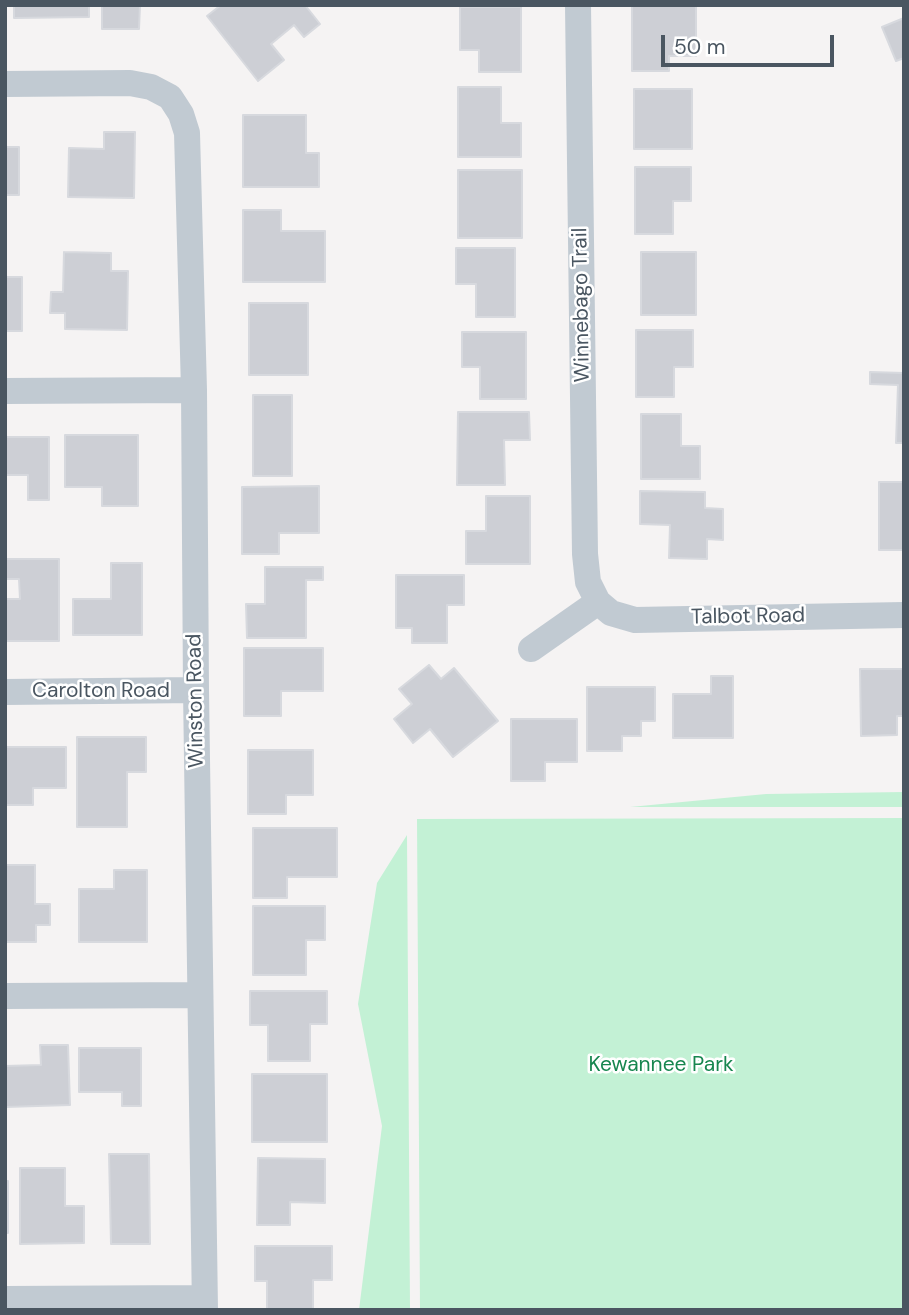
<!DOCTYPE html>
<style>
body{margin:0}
#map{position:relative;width:909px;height:1315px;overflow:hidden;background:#f5f3f3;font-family:"DM Sans",sans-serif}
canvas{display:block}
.frame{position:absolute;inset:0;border:7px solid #4a5661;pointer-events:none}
.scale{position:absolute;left:661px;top:35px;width:173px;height:32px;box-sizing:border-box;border:4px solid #4a5661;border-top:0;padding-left:9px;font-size:21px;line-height:24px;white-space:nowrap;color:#4a5661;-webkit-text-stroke:5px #fff;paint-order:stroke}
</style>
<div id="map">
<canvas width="909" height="1315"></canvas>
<div class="frame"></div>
<div class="scale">50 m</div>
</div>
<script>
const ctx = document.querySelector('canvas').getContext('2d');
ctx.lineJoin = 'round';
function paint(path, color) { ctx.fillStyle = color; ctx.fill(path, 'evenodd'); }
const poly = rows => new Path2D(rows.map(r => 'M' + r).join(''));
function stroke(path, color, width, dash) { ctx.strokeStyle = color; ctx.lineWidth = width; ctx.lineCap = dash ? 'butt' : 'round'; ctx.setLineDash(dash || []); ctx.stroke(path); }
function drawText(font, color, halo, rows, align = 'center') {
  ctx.font = font + ' "DM Sans",sans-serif'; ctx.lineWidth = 5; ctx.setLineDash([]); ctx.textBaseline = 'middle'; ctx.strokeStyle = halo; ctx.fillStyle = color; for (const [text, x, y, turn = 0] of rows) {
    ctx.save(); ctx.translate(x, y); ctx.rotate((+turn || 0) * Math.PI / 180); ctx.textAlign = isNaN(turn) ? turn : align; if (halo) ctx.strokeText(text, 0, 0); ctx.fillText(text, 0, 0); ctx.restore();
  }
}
paint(poly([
 [904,792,904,807,630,807,766,794],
 [904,818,904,1310,420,1310,417,819],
 [407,835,410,1310,359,1310,382,1126,358,1004,377,883]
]), '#c3f1d5');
const building = poly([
 [14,5,89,5,89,17,14,18,14,5],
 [102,5,140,5,139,29,102,29,102,5],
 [221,5,305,5,320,24,304,37,294,25,271,44,284,60,258,81,207,16,221,5],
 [632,5,696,5,696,56,669,56,669,71,632,71,632,5],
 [460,7,521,7,521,72,479,72,479,50,460,50,460,7],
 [904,18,904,58,896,61,882,27,904,18],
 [458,87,501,87,501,123,521,123,521,157,458,157,458,87],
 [634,89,692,89,692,149,634,149,634,89],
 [243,115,306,115,306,153,319,153,319,187,243,187,243,115],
 [104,132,135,132,134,198,68,197,69,148,104,149,104,132],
 [5,147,19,147,19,195,5,195,5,147],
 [635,167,691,167,691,201,673,201,673,234,635,234,635,167],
 [458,170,522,170,522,238,458,238,458,170],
 [243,210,281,210,281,231,325,231,325,282,243,282,243,210],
 [456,248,515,248,515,317,476,317,476,284,456,284,456,248],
 [64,252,111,253,111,271,128,271,127,330,65,329,65,313,50,313,51,292,63,292,64,252],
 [641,252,696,252,696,315,641,315,641,252],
 [5,277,22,277,22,331,5,331,5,277],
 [249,303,308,303,308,375,249,375,249,303],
 [636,330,693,330,693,367,674,367,674,397,636,397,636,330],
 [462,332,526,332,526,399,480,399,480,367,462,367,462,332],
 [870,372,904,373,904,443,896,443,898,385,870,384,870,372],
 [253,395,292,395,292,476,253,476,253,395],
 [458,412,529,412,530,440,504,440,505,485,457,485,458,412],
 [641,414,681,414,681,446,700,446,700,479,641,479,641,414],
 [65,435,138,435,138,506,102,506,102,487,65,487,65,435],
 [5,437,49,437,49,500,28,500,28,475,5,475,5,437],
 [879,482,904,482,904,550,879,550,879,482],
 [319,486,319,533,279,533,279,554,242,554,242,487,319,486],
 [640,491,705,492,705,508,723,509,723,540,707,539,707,559,669,558,670,525,640,524,640,491],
 [486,496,530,496,530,564,466,564,466,531,486,531,486,496],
 [5,559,59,559,59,641,5,641,5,599,20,599,19,579,5,579,5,559],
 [111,563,142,563,142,635,73,635,73,599,111,599,111,563],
 [265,567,323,567,323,580,306,580,306,638,247,638,246,604,265,604,265,567],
 [396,575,464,575,464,605,447,605,447,643,412,643,412,628,396,628,396,575],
 [244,648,323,648,323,691,281,691,281,716,244,716,244,648],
 [429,665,441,679,454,668,498,721,453,757,430,729,413,743,394,719,412,704,399,689,429,665],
 [860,669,904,669,904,716,897,716,897,735,861,736,860,669],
 [711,676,733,676,733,738,673,738,673,694,711,694,711,676],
 [587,687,655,687,655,721,641,721,641,736,622,736,622,751,587,751,587,687],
 [511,719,577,719,577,762,545,762,545,781,511,781,511,719],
 [77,737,146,737,146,772,127,772,127,827,77,827,77,737],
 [5,747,66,747,66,788,33,788,33,805,5,805,5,747],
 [248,750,313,750,313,795,286,795,286,814,248,814,248,750],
 [253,828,337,828,337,877,287,877,287,898,253,898,253,828],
 [5,865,35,865,35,904,50,904,50,925,36,925,36,942,5,942,5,865],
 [114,870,147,870,147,942,79,942,79,889,114,889,114,870],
 [253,906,325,906,325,940,306,940,306,975,253,975,253,906],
 [250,991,327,991,327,1024,310,1024,310,1061,268,1061,268,1025,250,1025,250,991],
 [40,1045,68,1045,70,1105,5,1107,5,1066,41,1065,40,1045],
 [79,1048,141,1048,141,1106,122,1106,122,1092,79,1092,79,1048],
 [252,1074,327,1074,327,1142,252,1142,252,1074],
 [109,1154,149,1154,150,1244,111,1244,109,1154],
 [258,1158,325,1159,325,1203,290,1202,290,1225,257,1225,258,1158],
 [20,1168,65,1168,65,1206,84,1206,84,1243,20,1244,20,1168],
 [5,1181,8,1181,8,1233,5,1233,5,1181],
 [255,1246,332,1246,332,1280,313,1280,313,1310,267,1310,267,1281,255,1281,255,1246]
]);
paint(building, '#cdcfd5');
stroke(building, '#d7d9de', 2);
stroke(poly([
 [578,5,585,554,588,582,598,602,611,613,635,620,904,615],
 [5,84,130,83,151,87,170,97,181,114,187,133,194,390,196,690,205,1310],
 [5,391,194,390],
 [531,649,598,602],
 [5,692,196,690],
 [5,996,200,995],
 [5,1299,204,1298]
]), '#c1cad2', 26);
drawText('21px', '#4a5661', '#fff', [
 ["Winnebago Trail",582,305,-91],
 ["Talbot Road",748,617,-1],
 ["Carolton Road",101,691],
 ["Winston Road",196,701,-91]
]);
drawText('21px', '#17864f', '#fff', [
 ["Kewannee Park",661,1065]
]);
</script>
